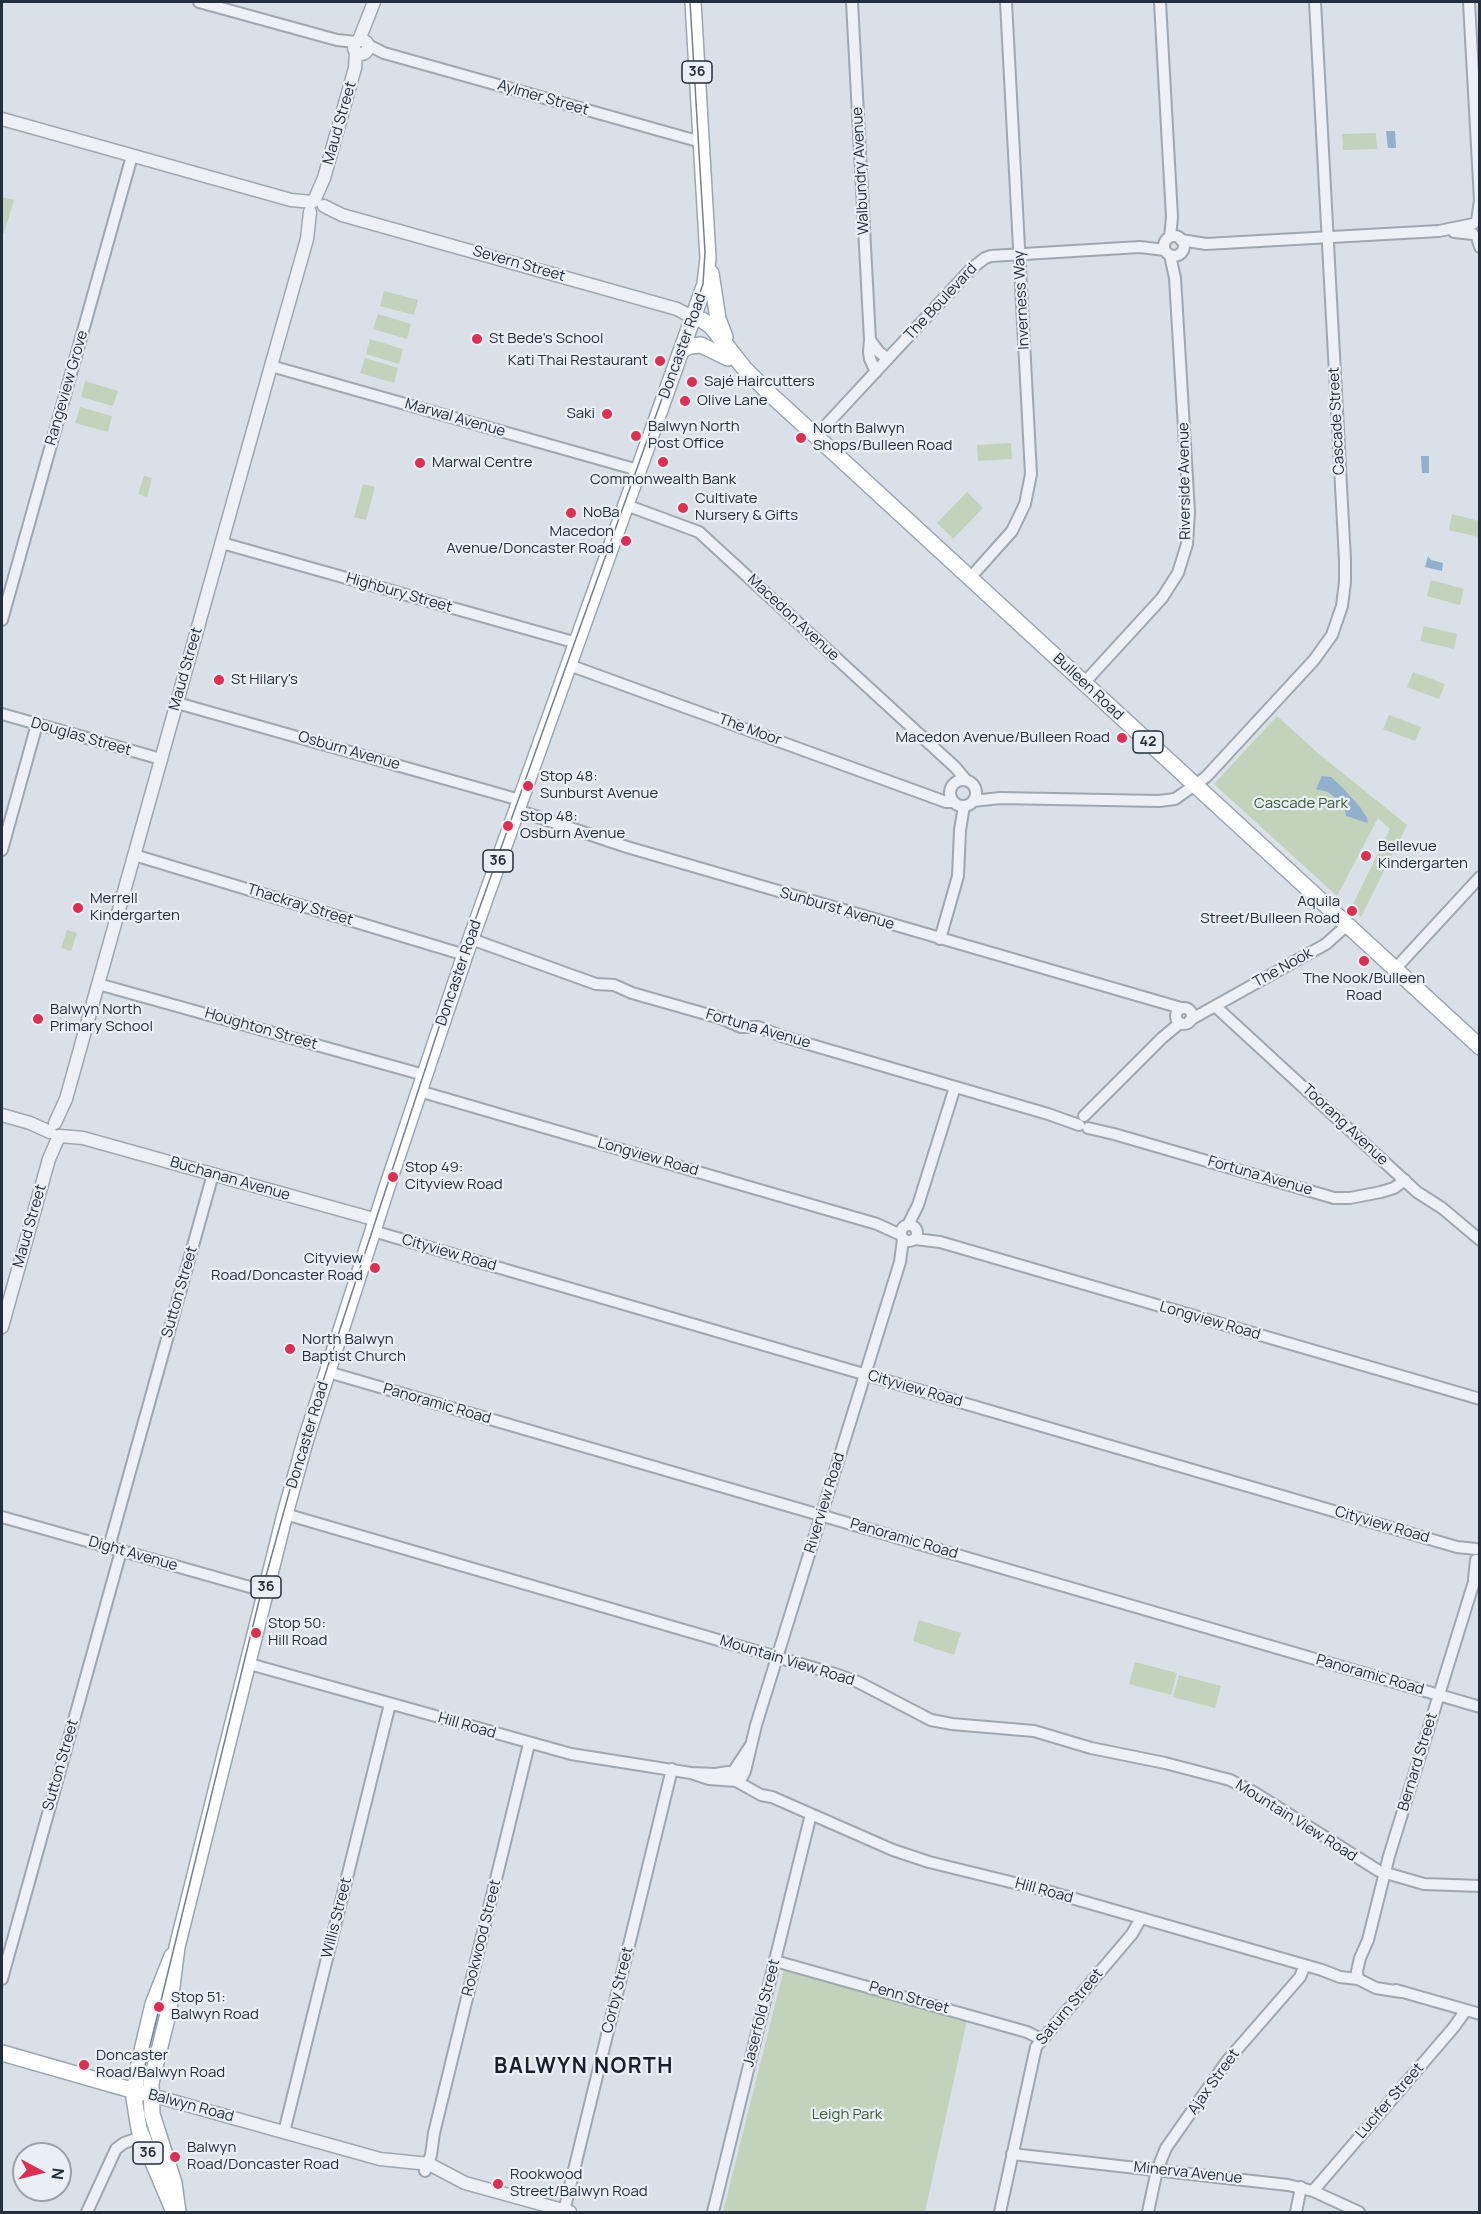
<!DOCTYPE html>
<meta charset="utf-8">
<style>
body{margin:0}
#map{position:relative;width:1481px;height:2214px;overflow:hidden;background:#dae0e7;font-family:Manrope,sans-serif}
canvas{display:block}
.frame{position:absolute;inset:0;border:3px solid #232e3e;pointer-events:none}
.north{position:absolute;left:12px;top:2142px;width:60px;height:60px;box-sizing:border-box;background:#eaeff5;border:2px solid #9aa2ac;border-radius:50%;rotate:97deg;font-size:16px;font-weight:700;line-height:24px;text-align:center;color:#232e3e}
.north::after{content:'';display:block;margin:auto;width:21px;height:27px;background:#db3052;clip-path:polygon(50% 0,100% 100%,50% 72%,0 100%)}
</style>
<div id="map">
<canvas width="1481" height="2214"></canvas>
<div class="frame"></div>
<div class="north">N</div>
</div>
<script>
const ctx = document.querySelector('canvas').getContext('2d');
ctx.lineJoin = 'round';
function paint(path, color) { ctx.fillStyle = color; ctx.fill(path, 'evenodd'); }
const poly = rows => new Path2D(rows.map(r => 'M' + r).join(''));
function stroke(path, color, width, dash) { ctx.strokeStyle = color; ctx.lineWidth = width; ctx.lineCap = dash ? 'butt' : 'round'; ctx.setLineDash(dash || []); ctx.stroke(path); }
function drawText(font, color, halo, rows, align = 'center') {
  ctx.font = font + ' Manrope,sans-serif'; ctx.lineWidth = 4.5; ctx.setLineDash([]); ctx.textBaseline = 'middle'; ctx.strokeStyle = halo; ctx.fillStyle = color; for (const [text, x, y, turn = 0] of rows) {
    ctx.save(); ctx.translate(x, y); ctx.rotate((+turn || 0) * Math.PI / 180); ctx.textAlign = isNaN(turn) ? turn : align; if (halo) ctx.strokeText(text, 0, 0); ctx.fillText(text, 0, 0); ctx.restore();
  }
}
paint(poly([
 [1376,133,1377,149,1343,150,1342,134],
 [2,197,14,200,4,233,2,232],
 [384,291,418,300,414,315,380,306],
 [378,314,411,324,407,339,373,329],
 [370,339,403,349,399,364,366,354],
 [365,358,398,368,394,383,360,373],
 [85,381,118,391,113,406,81,397],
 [80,407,112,416,108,432,75,423],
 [1011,443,1012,459,978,461,977,445],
 [144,476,152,478,147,497,138,494],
 [363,484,375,487,366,520,354,517],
 [967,492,983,508,953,539,937,523],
 [1452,514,1479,521,1479,537,1449,530],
 [1431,580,1464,589,1460,605,1427,596],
 [1424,626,1457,634,1454,649,1420,641],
 [1413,672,1445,684,1439,699,1407,687],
 [1389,715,1421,727,1415,741,1383,729],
 [1277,716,1319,754,1407,825,1361,917,1351,908,1390,829,1378,818,1337,896,1214,784],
 [67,930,77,933,71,951,61,948],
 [919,1620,961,1633,954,1655,913,1641],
 [1135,1662,1177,1673,1171,1695,1129,1684],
 [1179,1675,1221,1686,1215,1708,1173,1697],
 [784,1969,967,2020,925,2212,723,2212]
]), '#c2d2bb');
paint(poly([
 [1386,131,1395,131,1396,148,1388,148],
 [1421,456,1429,456,1429,473,1422,473],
 [1428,556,1431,560,1443,563,1442,571,1425,567],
 [1322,776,1331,777,1342,787,1360,807,1367,818,1368,823,1346,816,1344,805,1328,792,1316,789]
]), '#91b0cb');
const minor = poly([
 [199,2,337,40,356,42],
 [852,2,870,340,869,352,870,359,876,372],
 [1160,2,1172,217,1170,237],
 [1469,2,1480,200],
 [368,45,384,53,701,142],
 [1477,221,1480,200],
 [1454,232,1473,234],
 '1164 246a10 10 0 1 1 20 0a10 10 0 1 1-20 0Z',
 [1477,237,1480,247],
 [1181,240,1206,244,1439,231,1473,224],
 [870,340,879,352,888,359],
 [271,366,638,470],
 [816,436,971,269,985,258,991,256,1140,247,1165,250],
 [626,505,699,532,955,767,966,780],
 [222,543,577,643],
 [970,578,1012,531,1025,504,1031,474,1006,2],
 [2,620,132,156],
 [569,665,946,802,954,802],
 [1084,683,1162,598,1178,573,1187,544,1189,512,1175,278,1170,255],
 [177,703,520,800],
 [2,714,161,759],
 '950 793a13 13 0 1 1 26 0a13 13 0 1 1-26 0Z',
 [973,801,1000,798,1159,801,1175,799,1206,777,1314,660,1332,635,1342,606,1345,582,1345,560,1315,2],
 [517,810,627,847,1181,1008],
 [2,850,37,724],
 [134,855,465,955],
 [471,939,596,984,614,985,632,993,720,1018,741,1027,758,1027,781,1036,1048,1114,1079,1125],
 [940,939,958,876,960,830,964,806],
 [1395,969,1480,877],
 [98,984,424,1075],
 [1215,1006,1417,1192,1442,1208,1480,1240],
 '1176 1016a8 8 0 1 1 16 0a8 8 0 1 1-16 0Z',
 [1190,1020,1326,944,1347,925],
 [419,1091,877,1224,901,1235],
 [1084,1116,1162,1038,1180,1023],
 [1088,1128,1114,1134,1334,1198,1350,1198,1381,1192,1394,1188,1405,1180],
 '901 1233a8 8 0 1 1 16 0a8 8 0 1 1-16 0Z',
 [908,1225,918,1205,955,1087],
 [373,1231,1457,1547,1476,1549],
 [915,1239,940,1242,1480,1399],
 [328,1372,1480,1707],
 [285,1514,835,1674,858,1682,931,1720,952,1724,1034,1731,1091,1748,1165,1763,1230,1780,1255,1793,1379,1871,1424,1884,1480,1886],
 [2,1517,264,1591],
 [109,1547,213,1174],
 [1474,1579,1476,1560],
 [246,1663,571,1754,691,1773,715,1774,728,1772,737,1774],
 [751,1745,733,1772,732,1777,736,1781,742,1777,745,1771,756,1725,900,1262,903,1239],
 [691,1773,709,1779,736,1781,761,1795,772,1797,893,1850,929,1862,1047,1891,1322,1970,1340,1977,1358,1979,1376,1988,1401,1992],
 [775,1961,1027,2032,1041,2039],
 [2,1979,121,1551],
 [1358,1979,1357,1971,1360,1958,1368,1940,1389,1856,1473,1585,1480,1571],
 [1396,1990,1480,2014],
 [284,2132,390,1704],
 [1012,2154,1288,2185,1313,2191,1359,2212],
 [425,2171,431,2155,434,2133,529,1744],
 [1313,2191,1454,2027,1466,2010],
 [564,2211,672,1769],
 [87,2212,116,2149,124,2143,141,2137],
 [713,2212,811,1814],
 [1000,2212,1036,2047,1132,1934,1141,1918],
 [1148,2212,1157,2170,1166,2148,1227,2061,1300,1977,1305,1965],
 [1296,2212,1301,2187]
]);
const tertiary = poly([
 '354 47a7 7 0 1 1 14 0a7 7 0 1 1-14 0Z',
 [359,40,374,2],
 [2,119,291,200,312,202],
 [314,201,324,178,355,68,356,52],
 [324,206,342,215,677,309,694,318],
 [2,1115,30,1123,50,1132],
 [55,1123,66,1099,271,366,307,239,310,212],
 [60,1136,83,1138,377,1220],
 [2,1327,49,1159,59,1136],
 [151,2095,380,2159,429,2164,465,2183,570,2212]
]);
const primary = poly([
 [711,273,718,319,725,337],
 [694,318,702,320,711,326,744,368,769,393,1480,1047],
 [682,350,690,346,701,345,728,358],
 [172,1956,153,2004,137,2072,134,2098,139,2129,174,2212],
 [2,2053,142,2093],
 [178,2212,174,2183,152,2114,151,2083,169,2010,177,1947,285,1514,305,1442,388,1184,465,955,705,284,708,258,693,2]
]);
stroke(minor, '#9fa7b1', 14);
stroke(tertiary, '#9fa7b1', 15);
stroke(primary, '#99a5b4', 18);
stroke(minor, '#edf0f5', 10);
stroke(tertiary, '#edf0f5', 12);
stroke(primary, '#fff', 15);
stroke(poly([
 [144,2070,258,1605,303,1442,463,954,703,284,705,252,690,2]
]), '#728092', 1.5);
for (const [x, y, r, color] of [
 [477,339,6,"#db3052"],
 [660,361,6,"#db3052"],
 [692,382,6,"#db3052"],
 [685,401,6,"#db3052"],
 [607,414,6,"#db3052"],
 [636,436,6,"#db3052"],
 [801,438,6,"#db3052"],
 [663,462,6,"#db3052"],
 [420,463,6,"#db3052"],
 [683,508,6,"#db3052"],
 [571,513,6,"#db3052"],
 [626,541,6,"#db3052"],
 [219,680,6,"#db3052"],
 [1122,738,6,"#db3052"],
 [528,786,6,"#db3052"],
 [508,826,6,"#db3052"],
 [1366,856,6,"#db3052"],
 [78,908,6,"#db3052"],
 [1352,911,6,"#db3052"],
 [1364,961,6,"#db3052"],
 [38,1019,6,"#db3052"],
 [393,1177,6,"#db3052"],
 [375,1268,6,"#db3052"],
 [290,1349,6,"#db3052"],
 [256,1633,6,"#db3052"],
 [159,2007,6,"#db3052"],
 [84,2065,6,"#db3052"],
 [175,2157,6,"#db3052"],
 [498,2184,6,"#db3052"]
]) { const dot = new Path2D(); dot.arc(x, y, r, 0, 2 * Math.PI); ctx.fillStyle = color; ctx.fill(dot); stroke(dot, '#eaeff5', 2); }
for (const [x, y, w] of [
 [697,72,30],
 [1148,742,30],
 [498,861,30],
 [266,1587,30],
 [148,2153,30]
]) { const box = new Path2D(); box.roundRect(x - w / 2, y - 11, w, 22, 4.5); ctx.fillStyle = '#eaeff5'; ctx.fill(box); stroke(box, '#232e3e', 1.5); }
drawText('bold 14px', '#232e3e', null, [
 ["36",697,72],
 ["42",1148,742],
 ["36",498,861],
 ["36",266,1587],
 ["36",148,2153]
]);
drawText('15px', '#232e3e', '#eaeff5', [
 ["Aylmer Street",543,98,16],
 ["Maud Street",340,123,-74],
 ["Walbundry Avenue",861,171,-93],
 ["Severn Street",519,264,16],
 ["Inverness Way",1022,300,-93],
 ["The Boulevard",941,302,-47],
 ["Doncaster Road",683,346,-70],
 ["Rangeview Grove",67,388,-74],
 ["Marwal Avenue",455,418,16],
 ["Cascade Street",1337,421,-93],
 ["Riverside Avenue",1185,481,-91],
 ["Highbury Street",399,593,16],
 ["Macedon Avenue",793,618,43],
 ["Maud Street",186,669,-74],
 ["Bulleen Road",1088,687,43],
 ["The Moor",750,730,20],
 ["Douglas Street",81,737,16],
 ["Osburn Avenue",349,751,16],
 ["Thackray Street",300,905,17],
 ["Sunburst Avenue",837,909,16],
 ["The Nook",1283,968,-29],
 ["Doncaster Road",459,973,-71],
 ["Houghton Street",261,1029,16],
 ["Fortuna Avenue",758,1029,16],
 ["Toorang Avenue",1345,1125,43],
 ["Longview Road",648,1157,16],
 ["Fortuna Avenue",1260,1176,16],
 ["Buchanan Avenue",230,1179,16],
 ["Maud Street",30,1226,-74],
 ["Cityview Road",449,1253,16],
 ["Sutton Street",180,1292,-74],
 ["Longview Road",1210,1321,16],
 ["Cityview Road",915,1389,16],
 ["Panoramic Road",437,1404,16],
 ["Doncaster Road",308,1435,-73],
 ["Riverview Road",825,1503,-73],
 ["Cityview Road",1382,1525,16],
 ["Panoramic Road",904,1539,16],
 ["Dight Avenue",133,1554,16],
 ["Mountain View Road",787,1661,17],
 ["Panoramic Road",1370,1675,16],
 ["Hill Road",467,1726,16],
 ["Bernard Street",1418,1762,-73],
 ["Sutton Street",61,1765,-74],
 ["Mountain View Road",1296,1821,32],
 ["Hill Road",1044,1891,15],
 ["Willis Street",337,1918,-76],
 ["Rookwood Street",482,1938,-76],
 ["Corby Street",618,1990,-76],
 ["Penn Street",909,1998,16],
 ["Saturn Street",1070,2007,-50],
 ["Jaserfold Street",762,2013,-76],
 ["Ajax Street",1214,2082,-54],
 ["Lucifer Street",1390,2101,-49],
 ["Balwyn Road",191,2106,15],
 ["Minerva Avenue",1188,2173,6]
]);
drawText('15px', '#232e3e', '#eaeff5', [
 ["St Bede's School",489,339],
 ["Kati Thai Restaurant",648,361,"right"],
 ["Sajé Haircutters",704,382],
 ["Olive Lane",697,401],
 ["Saki",595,414,"right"],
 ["Balwyn North",648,427],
 ["Post Office",648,444],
 ["North Balwyn",813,429],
 ["Shops/Bulleen Road",813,446],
 ["Marwal Centre",432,463],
 ["Commonwealth Bank",663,480,"center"],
 ["Cultivate",695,499],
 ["Nursery & Gifts",695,516],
 ["NoBa",583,513],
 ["Macedon",614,532,"right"],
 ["Avenue/Doncaster Road",614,549,"right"],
 ["St Hilary's",231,680],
 ["Macedon Avenue/Bulleen Road",1110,738,"right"],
 ["Stop 48:",540,777],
 ["Sunburst Avenue",540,794],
 ["Stop 48:",520,817],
 ["Osburn Avenue",520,834],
 ["Bellevue",1378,847],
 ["Kindergarten",1378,864],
 ["Merrell",90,899],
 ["Kindergarten",90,916],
 ["Aquila",1340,902,"right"],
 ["Street/Bulleen Road",1340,919,"right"],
 ["The Nook/Bulleen",1364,979,"center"],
 ["Road",1364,996,"center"],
 ["Balwyn North",50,1010],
 ["Primary School",50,1027],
 ["Stop 49:",405,1168],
 ["Cityview Road",405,1185],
 ["Cityview",363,1259,"right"],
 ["Road/Doncaster Road",363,1276,"right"],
 ["North Balwyn",302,1340],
 ["Baptist Church",302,1357],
 ["Stop 50:",268,1624],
 ["Hill Road",268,1641],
 ["Stop 51:",171,1998],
 ["Balwyn Road",171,2015],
 ["Doncaster",96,2056],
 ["Road/Balwyn Road",96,2073],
 ["Balwyn",187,2148],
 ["Road/Doncaster Road",187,2165],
 ["Rookwood",510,2175],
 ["Street/Balwyn Road",510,2192]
], 'left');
drawText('15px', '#3a5b2f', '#eaeff5', [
 ["Cascade Park",1301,804],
 ["Leigh Park",847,2115]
]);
ctx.letterSpacing = '1.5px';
drawText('bold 21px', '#161f2e', '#eaeff5', [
 ["BALWYN NORTH",584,2067]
]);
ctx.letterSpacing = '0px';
</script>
